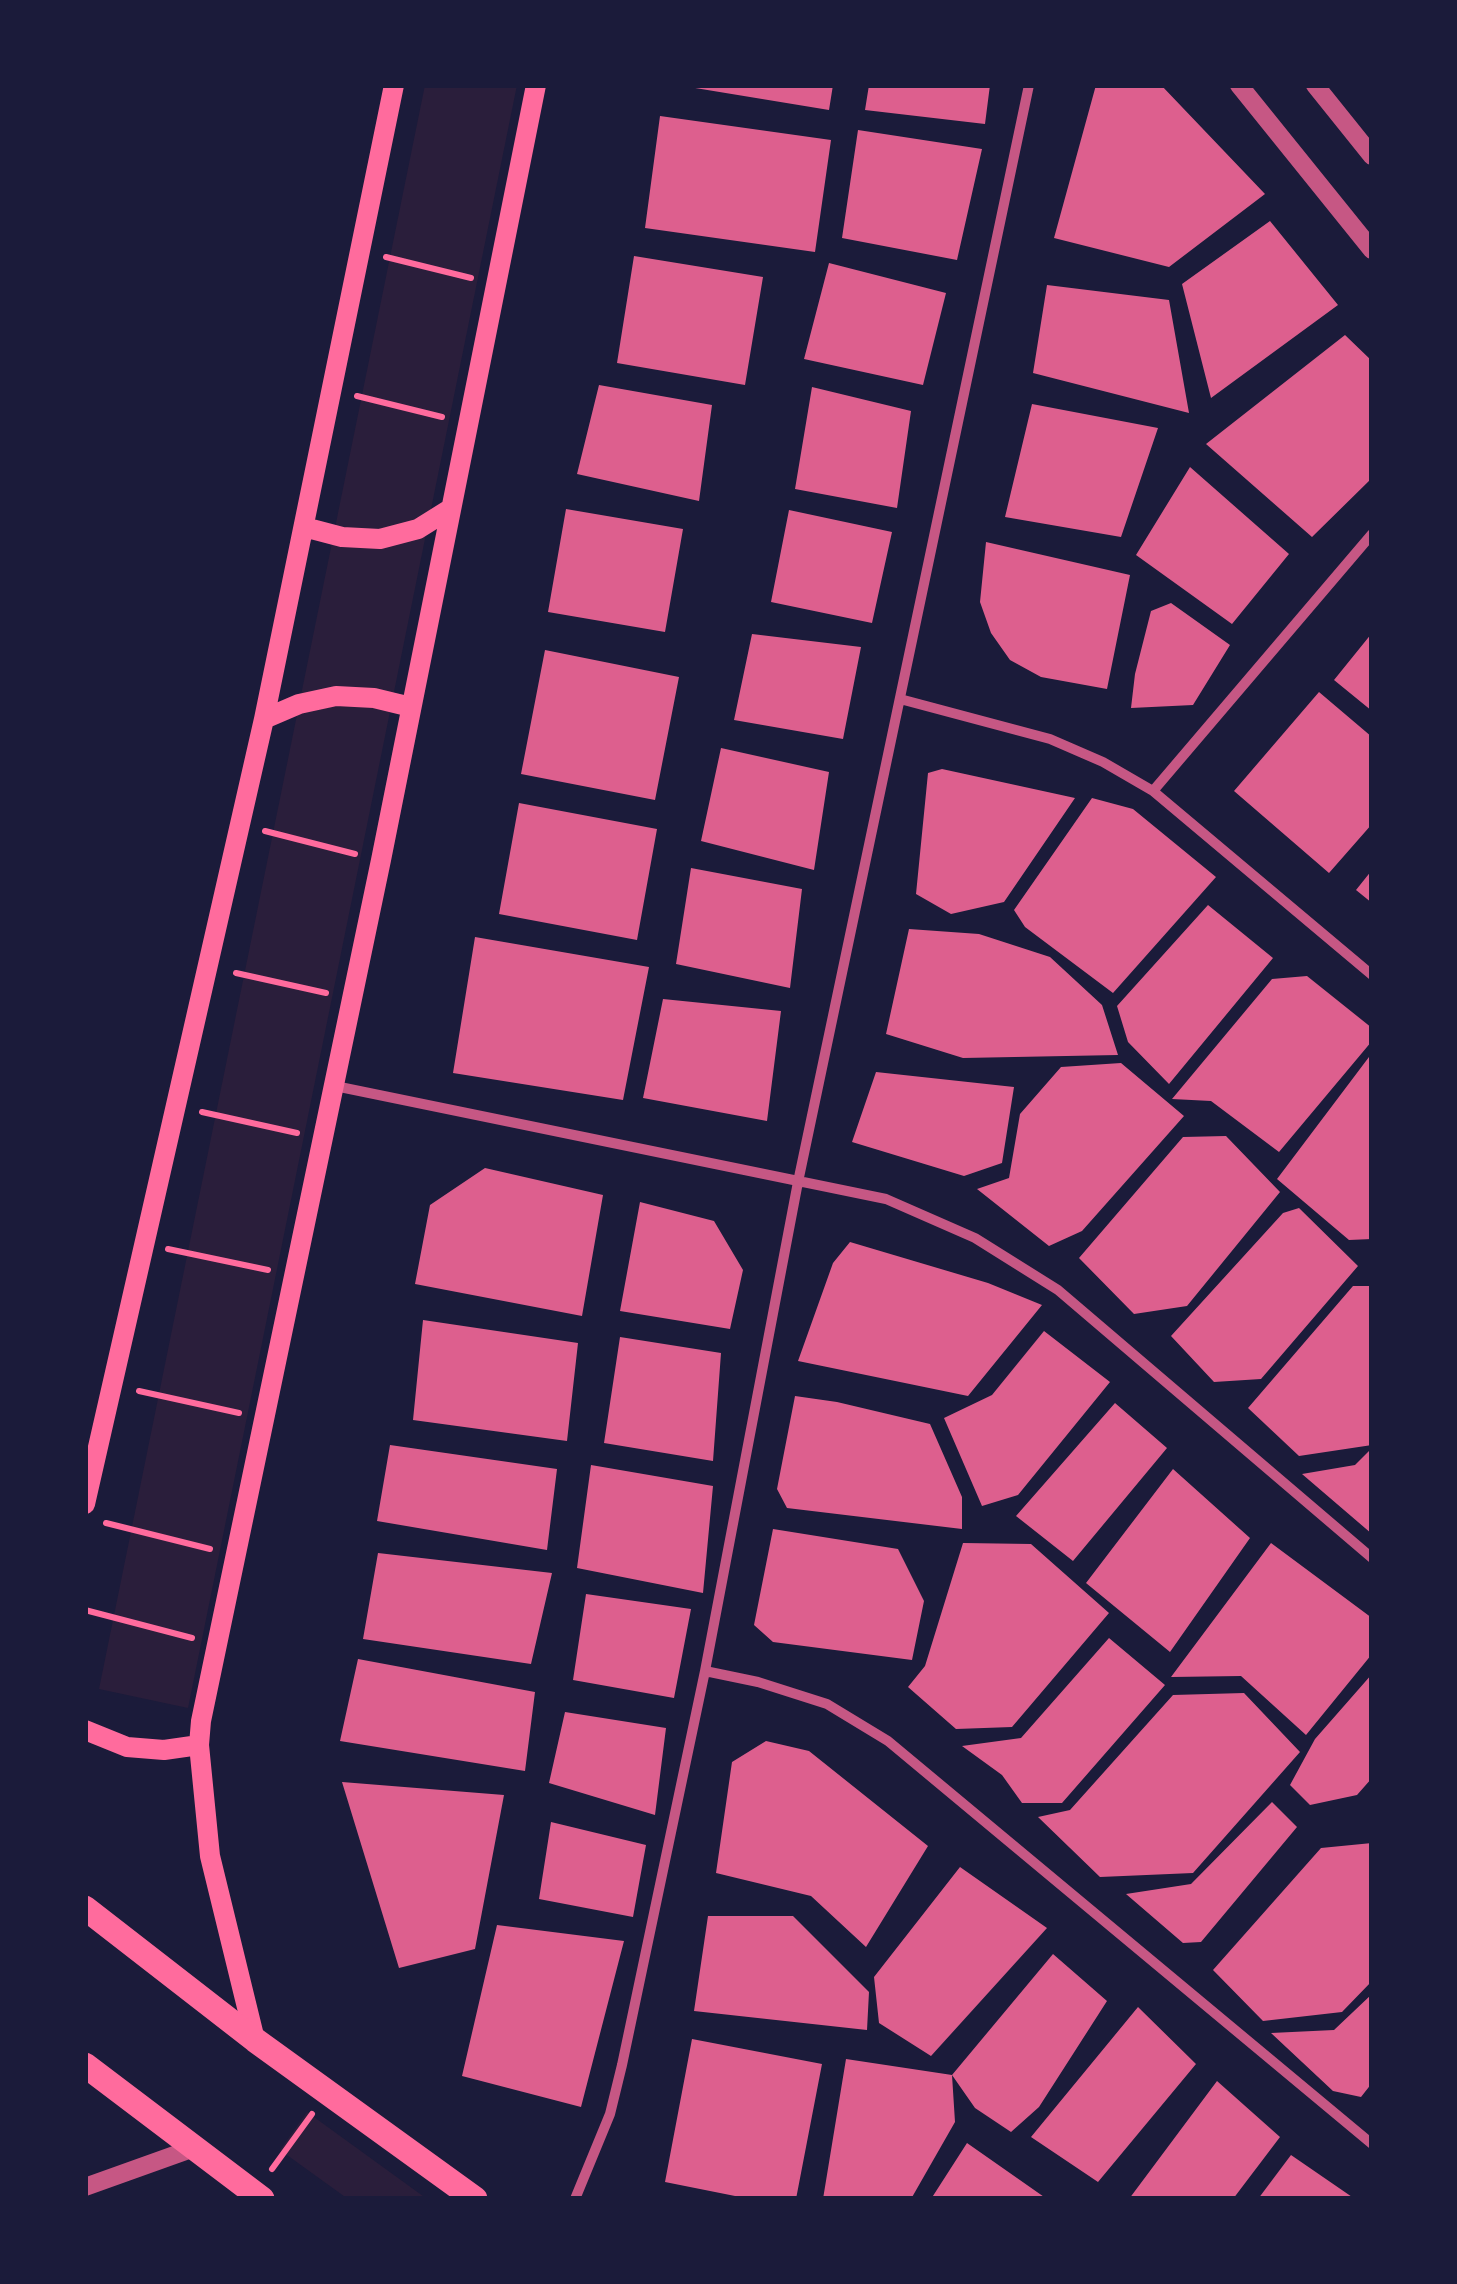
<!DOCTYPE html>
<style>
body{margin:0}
#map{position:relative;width:1457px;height:2284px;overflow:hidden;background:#1b1b3a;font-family:"Sofia Sans Condensed",sans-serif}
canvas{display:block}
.frame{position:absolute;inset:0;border:88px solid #1b1b3a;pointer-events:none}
</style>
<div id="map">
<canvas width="1457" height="2284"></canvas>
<div class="frame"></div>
</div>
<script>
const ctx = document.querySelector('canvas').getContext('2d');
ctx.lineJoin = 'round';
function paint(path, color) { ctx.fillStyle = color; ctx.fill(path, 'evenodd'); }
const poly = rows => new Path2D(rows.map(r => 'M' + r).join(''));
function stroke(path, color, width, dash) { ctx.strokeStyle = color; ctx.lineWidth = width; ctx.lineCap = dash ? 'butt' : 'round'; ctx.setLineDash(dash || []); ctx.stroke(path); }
paint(poly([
 [425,85,517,85,188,1708,99,1689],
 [307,2112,427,2199,348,2199,280,2150]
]), '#2a1e3b');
paint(poly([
 [677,85,833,85,829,110],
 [869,85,990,85,985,124,865,110],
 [1096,85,1161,85,1265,194,1169,267,1054,238],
 [660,116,831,140,815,252,645,228],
 [858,130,982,149,957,260,842,238],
 [1270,221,1338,305,1211,398,1182,284],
 [634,256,763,277,745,385,617,363],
 [829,263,946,293,923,385,804,359],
 [1047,285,1169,300,1189,413,1033,373],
 [1345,335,1372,361,1372,478,1312,537,1206,444],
 [599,385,712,405,699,501,577,474],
 [812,387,911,411,897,508,795,489],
 [1032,404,1158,428,1121,537,1005,517],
 [1190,467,1289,554,1232,624,1136,555],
 [566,509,683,529,665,632,548,612],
 [789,510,892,532,872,623,771,602],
 [986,542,1130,575,1107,689,1041,677,1010,660,991,633,980,602],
 [1171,603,1230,645,1193,705,1131,708,1135,674,1151,611],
 [1372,633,1372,711,1334,680],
 [752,634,861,647,843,739,734,720],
 [545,650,679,677,655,800,521,774],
 [1319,692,1372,737,1372,824,1329,873,1234,791],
 [721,748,829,772,814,870,701,841],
 [942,769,1075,798,1004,902,951,914,916,894,928,773],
 [1092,798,1133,809,1216,877,1113,993,1025,927,1014,910],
 [519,803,657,829,637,940,499,914],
 [691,868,802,889,790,988,676,964],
 [1372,870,1372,903,1356,890],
 [1208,905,1273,958,1169,1084,1128,1042,1117,1006],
 [909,929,979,934,1050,957,1102,1005,1118,1055,963,1058,886,1034],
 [475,937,649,967,623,1100,453,1073],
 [1307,976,1372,1028,1372,1041,1279,1152,1211,1101,1172,1099,1272,979],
 [663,999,781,1011,767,1121,643,1098],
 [1372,1053,1372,1239,1349,1240,1277,1179],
 [1121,1063,1184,1116,1082,1231,1049,1246,977,1189,1009,1178,1020,1114,1061,1067],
 [876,1072,1014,1087,1002,1163,964,1176,852,1142],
 [1226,1136,1280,1192,1187,1306,1134,1314,1079,1258,1183,1137],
 [485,1168,603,1195,582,1316,415,1284,430,1205],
 [640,1202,714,1221,743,1270,730,1329,620,1311],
 [1299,1208,1358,1266,1261,1379,1214,1382,1171,1336,1283,1213],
 [850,1242,988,1283,1042,1305,968,1396,798,1361,833,1263],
 [1353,1286,1372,1286,1372,1445,1299,1456,1248,1408],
 [423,1320,578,1343,567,1441,413,1420],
 [1044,1331,1110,1382,1018,1495,982,1506,944,1418,992,1395],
 [620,1337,721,1353,713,1461,604,1443],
 [795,1396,837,1402,930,1424,962,1497,962,1529,787,1508,777,1489],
 [1115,1403,1167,1448,1073,1561,1016,1516],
 [390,1445,557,1469,547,1550,377,1521],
 [1372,1448,1372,1534,1302,1474,1355,1465],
 [591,1465,713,1486,703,1593,577,1568],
 [1173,1469,1250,1538,1170,1652,1086,1583],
 [773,1529,898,1549,924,1601,912,1660,773,1642,754,1625],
 [963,1543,1031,1544,1109,1613,1012,1727,956,1729,908,1687,925,1666],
 [1271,1543,1372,1618,1372,1654,1306,1735,1241,1676,1171,1677],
 [378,1553,552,1573,531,1664,363,1639],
 [586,1594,691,1609,674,1698,573,1680],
 [1109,1638,1165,1685,1062,1803,1022,1803,1002,1775,962,1746,1021,1738],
 [358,1659,535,1692,525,1771,340,1741],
 [1372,1674,1372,1778,1357,1795,1310,1805,1290,1785,1315,1739],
 [1244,1693,1300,1752,1193,1873,1100,1877,1038,1817,1070,1810,1173,1695],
 [565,1712,666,1728,655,1815,549,1783],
 [766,1741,809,1751,928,1846,866,1947,811,1896,716,1873,732,1762],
 [342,1782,504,1795,475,1949,399,1968],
 [1272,1802,1297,1827,1201,1942,1183,1943,1126,1894,1191,1884],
 [551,1822,646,1845,633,1917,539,1899],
 [1372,1843,1372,1981,1342,2012,1263,2021,1213,1970,1321,1848],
 [960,1867,1047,1928,931,2056,879,2023,874,1977],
 [708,1916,793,1916,869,1992,867,2030,694,2011],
 [497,1925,624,1941,581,2107,462,2076],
 [1053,1954,1107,2001,1039,2107,1011,2132,975,2108,952,2075,955,2122,911,2199,823,2199,846,2059,952,2075],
 [1372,1994,1372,2083,1361,2097,1333,2091,1271,2033,1334,2030],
 [1138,2007,1196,2064,1098,2182,1031,2137],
 [692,2039,822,2064,796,2199,750,2199,665,2182],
 [1217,2081,1280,2137,1233,2199,1129,2199],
 [967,2143,1047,2199,931,2199],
 [1291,2155,1355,2199,1258,2199]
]), '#dd5f8e');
stroke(poly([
 [386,257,471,278],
 [357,396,442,417],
 [265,831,355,854],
 [236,973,326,993],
 [202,1112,297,1133],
 [168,1249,268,1270],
 [139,1391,239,1413],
 [106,1523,210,1549],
 [85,1610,192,1638],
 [272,2169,312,2114]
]), '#ff6b9d', 6);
stroke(poly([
 [900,699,1050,739,1103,762,1153,791,1372,975],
 [1153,791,1372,534],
 [335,1086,886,1199,975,1238,1058,1290,1372,1558],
 [705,1671,758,1682,827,1704,888,1741,1372,2144],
 [575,2199,610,2114,622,2065,705,1671,798,1182,1029,85]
]), '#c65784', 10);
stroke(poly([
 [1239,85,1372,250],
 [1315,85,1372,156],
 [85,2187,194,2148]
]), '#c65784', 18);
stroke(poly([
 [304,527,342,537,380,539,418,529,450,509],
 [264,719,299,704,336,696,374,698,411,707],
 [85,1504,264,719,394,85],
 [85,1730,127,1747,164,1750,199,1745],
 [255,2040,210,1856,199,1745,201,1721,381,860,536,85]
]), '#ff6b9d', 20);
stroke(poly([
 [85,1908,255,2040,475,2199],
 [85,2065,262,2199]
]), '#ff6b9d', 25);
</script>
